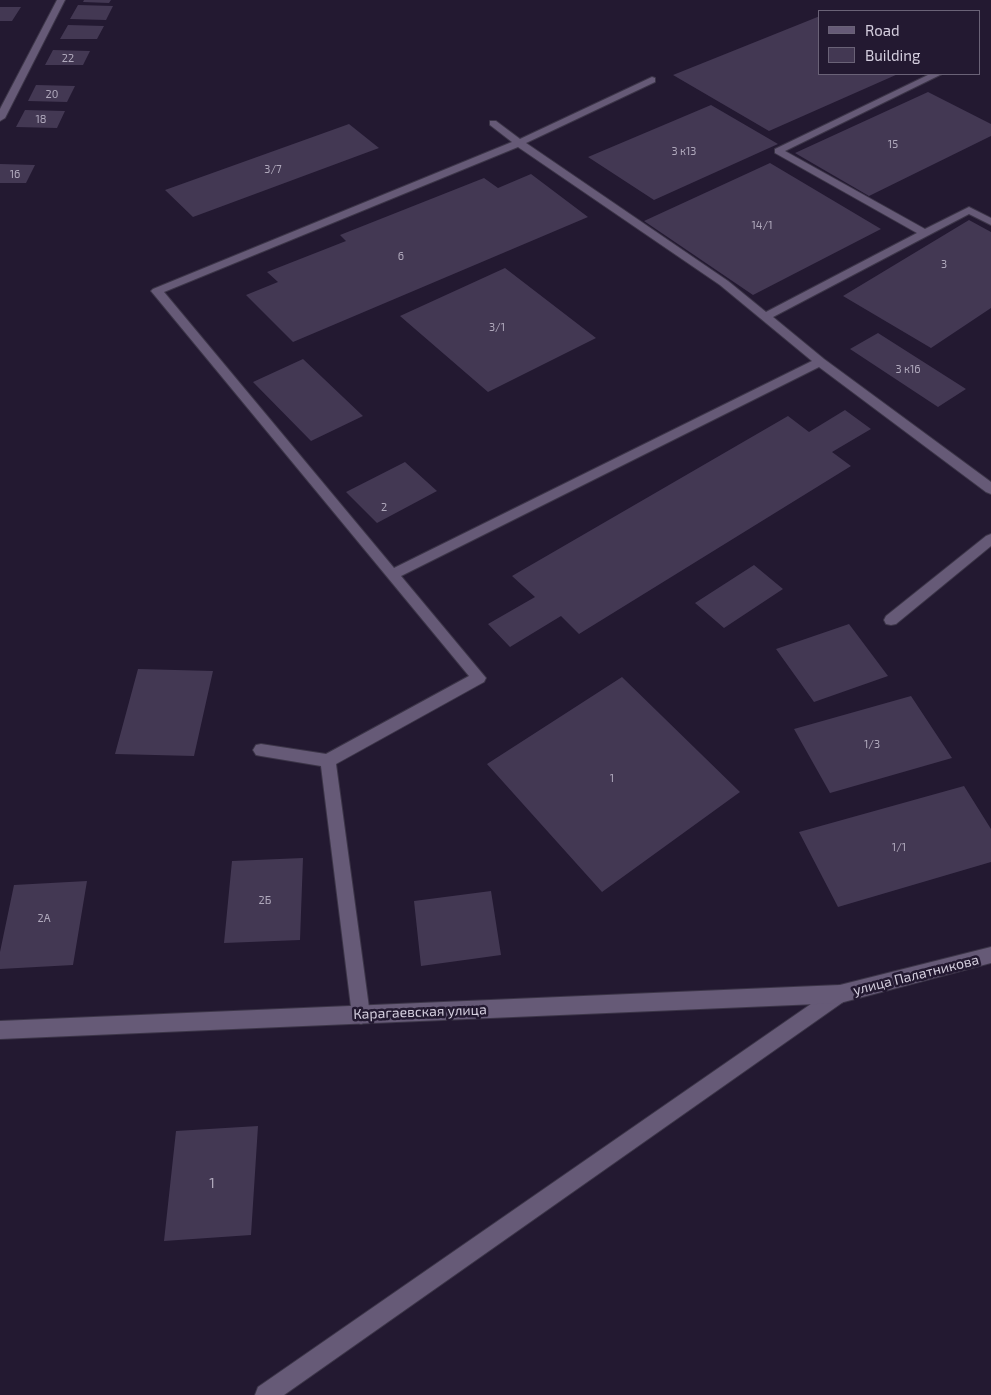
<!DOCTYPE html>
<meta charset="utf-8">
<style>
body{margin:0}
#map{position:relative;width:991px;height:1395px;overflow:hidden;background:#231931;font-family:"Exo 2",sans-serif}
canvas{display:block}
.legend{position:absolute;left:818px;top:10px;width:162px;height:65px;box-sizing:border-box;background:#231931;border:1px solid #6a6277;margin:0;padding:6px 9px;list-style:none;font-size:15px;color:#d5cfdf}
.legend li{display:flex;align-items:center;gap:10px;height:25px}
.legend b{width:25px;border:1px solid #6a6277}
</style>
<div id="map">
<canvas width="991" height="1395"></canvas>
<ul class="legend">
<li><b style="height:6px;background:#665a77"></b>Road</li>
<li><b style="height:14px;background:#433853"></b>Building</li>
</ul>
</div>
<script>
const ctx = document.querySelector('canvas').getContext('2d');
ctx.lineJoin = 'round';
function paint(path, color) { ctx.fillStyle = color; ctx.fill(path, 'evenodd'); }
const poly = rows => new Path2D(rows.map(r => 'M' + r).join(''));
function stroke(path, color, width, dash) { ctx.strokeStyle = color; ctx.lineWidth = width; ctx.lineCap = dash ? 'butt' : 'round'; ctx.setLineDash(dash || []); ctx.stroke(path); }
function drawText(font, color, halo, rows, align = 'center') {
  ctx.font = font + ' "Exo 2",sans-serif'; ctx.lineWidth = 5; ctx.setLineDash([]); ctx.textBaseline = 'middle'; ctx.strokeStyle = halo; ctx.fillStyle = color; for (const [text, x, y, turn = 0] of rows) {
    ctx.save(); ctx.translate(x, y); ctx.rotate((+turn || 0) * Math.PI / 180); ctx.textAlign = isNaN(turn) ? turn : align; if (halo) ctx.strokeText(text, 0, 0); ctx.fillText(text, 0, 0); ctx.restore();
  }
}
paint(poly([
 [84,0,111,0,109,3,83,2],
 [78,5,113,6,106,20,70,19],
 [0,7,21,7,12,21,0,21],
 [820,16,820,74,898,74,769,131,673,75],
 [68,25,104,26,97,39,60,39],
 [53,50,90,51,83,65,45,65],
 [36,85,75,86,67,102,28,101],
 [928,92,991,124,991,136,869,196,795,153],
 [711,105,778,144,654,200,588,157],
 [25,110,65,111,57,128,16,127],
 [349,124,379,148,193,217,165,190],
 [770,163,881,229,753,295,644,221],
 [0,164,35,165,26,183,0,183],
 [531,174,588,217,293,342,246,295,278,282,267,272,346,241,340,235,484,178,498,188],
 [969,220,991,232,991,308,931,348,843,296],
 [505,268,596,338,488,392,400,316],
 [878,333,966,389,938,407,850,349],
 [303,359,363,416,311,441,253,382],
 [845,410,871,429,832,452,851,466,579,634,561,616,510,647,488,624,535,597,512,576,788,416,809,432],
 [405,462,437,491,377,523,346,492],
 [754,565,783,589,724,628,695,603],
 [849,624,888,676,814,702,776,649],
 [138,669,213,671,194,756,115,754],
 [622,677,740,792,602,892,487,764],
 [911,696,952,758,830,793,794,729],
 [964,786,991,829,991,862,838,907,799,832],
 [303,858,300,940,224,943,232,861],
 [87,881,73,965,0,969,0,952,14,885],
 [491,891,501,955,421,966,414,901],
 [258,1126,251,1235,164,1241,176,1131]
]), '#433853');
const service = poly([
 [930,74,942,74,785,151,925,229,969,207,991,218,991,225,969,214,773,317,824,359,991,482,991,494,986,492,819,367,401,576,486,678,484,682,336,764,370,1015,367,1021,361,1024,355,1021,352,1015,321,766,261,756,256,755,253,750,256,745,261,744,326,754,469,676,151,291,153,289,512,142,490,125,490,121,496,121,520,139,652,77,655,78,655,82,526,143,728,281,766,312,917,233,775,153,775,149,930,74],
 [518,147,720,285,812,361,394,568,164,292,518,147],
 [991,534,991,546,896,624,891,625,886,624,884,620,886,616,986,536,991,534]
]);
const minor = poly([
 [57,0,65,0,5,118,0,121,0,109,57,0],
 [840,985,846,988,849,994,846,1000,284,1395,255,1395,258,1387,834,988,840,985]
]);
const tertiary = poly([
 [991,947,991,963,840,1003,0,1039,0,1021,840,985,991,947]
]);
stroke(service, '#3c3548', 2);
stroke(minor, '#3c3548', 2);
stroke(tertiary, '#3c3548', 2);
paint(service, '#665a77');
paint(minor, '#665a77');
paint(tertiary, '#665a77');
drawText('11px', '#b0a9bc', null, [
 ["22",68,58],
 ["20",52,94],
 ["18",41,119],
 ["15",893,144],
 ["3 к13",684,151],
 ["3/7",273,169],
 ["16",15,174],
 ["14/1",762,225],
 ["6",401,256],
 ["3",944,264],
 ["3/1",497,327],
 ["3 к16",908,369],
 ["2",384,507],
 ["1/3",872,744],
 ["1",612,778],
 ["1/1",899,847],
 ["2Б",265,900],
 ["2А",44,918]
]);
drawText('14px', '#d5cfdf', '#231931', [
 ["улица Палатникова",916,975,-14],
 ["Карагаевская улица",420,1012,-2]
]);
drawText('14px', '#b0a9bc', null, [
 ["1",212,1183]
]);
</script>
